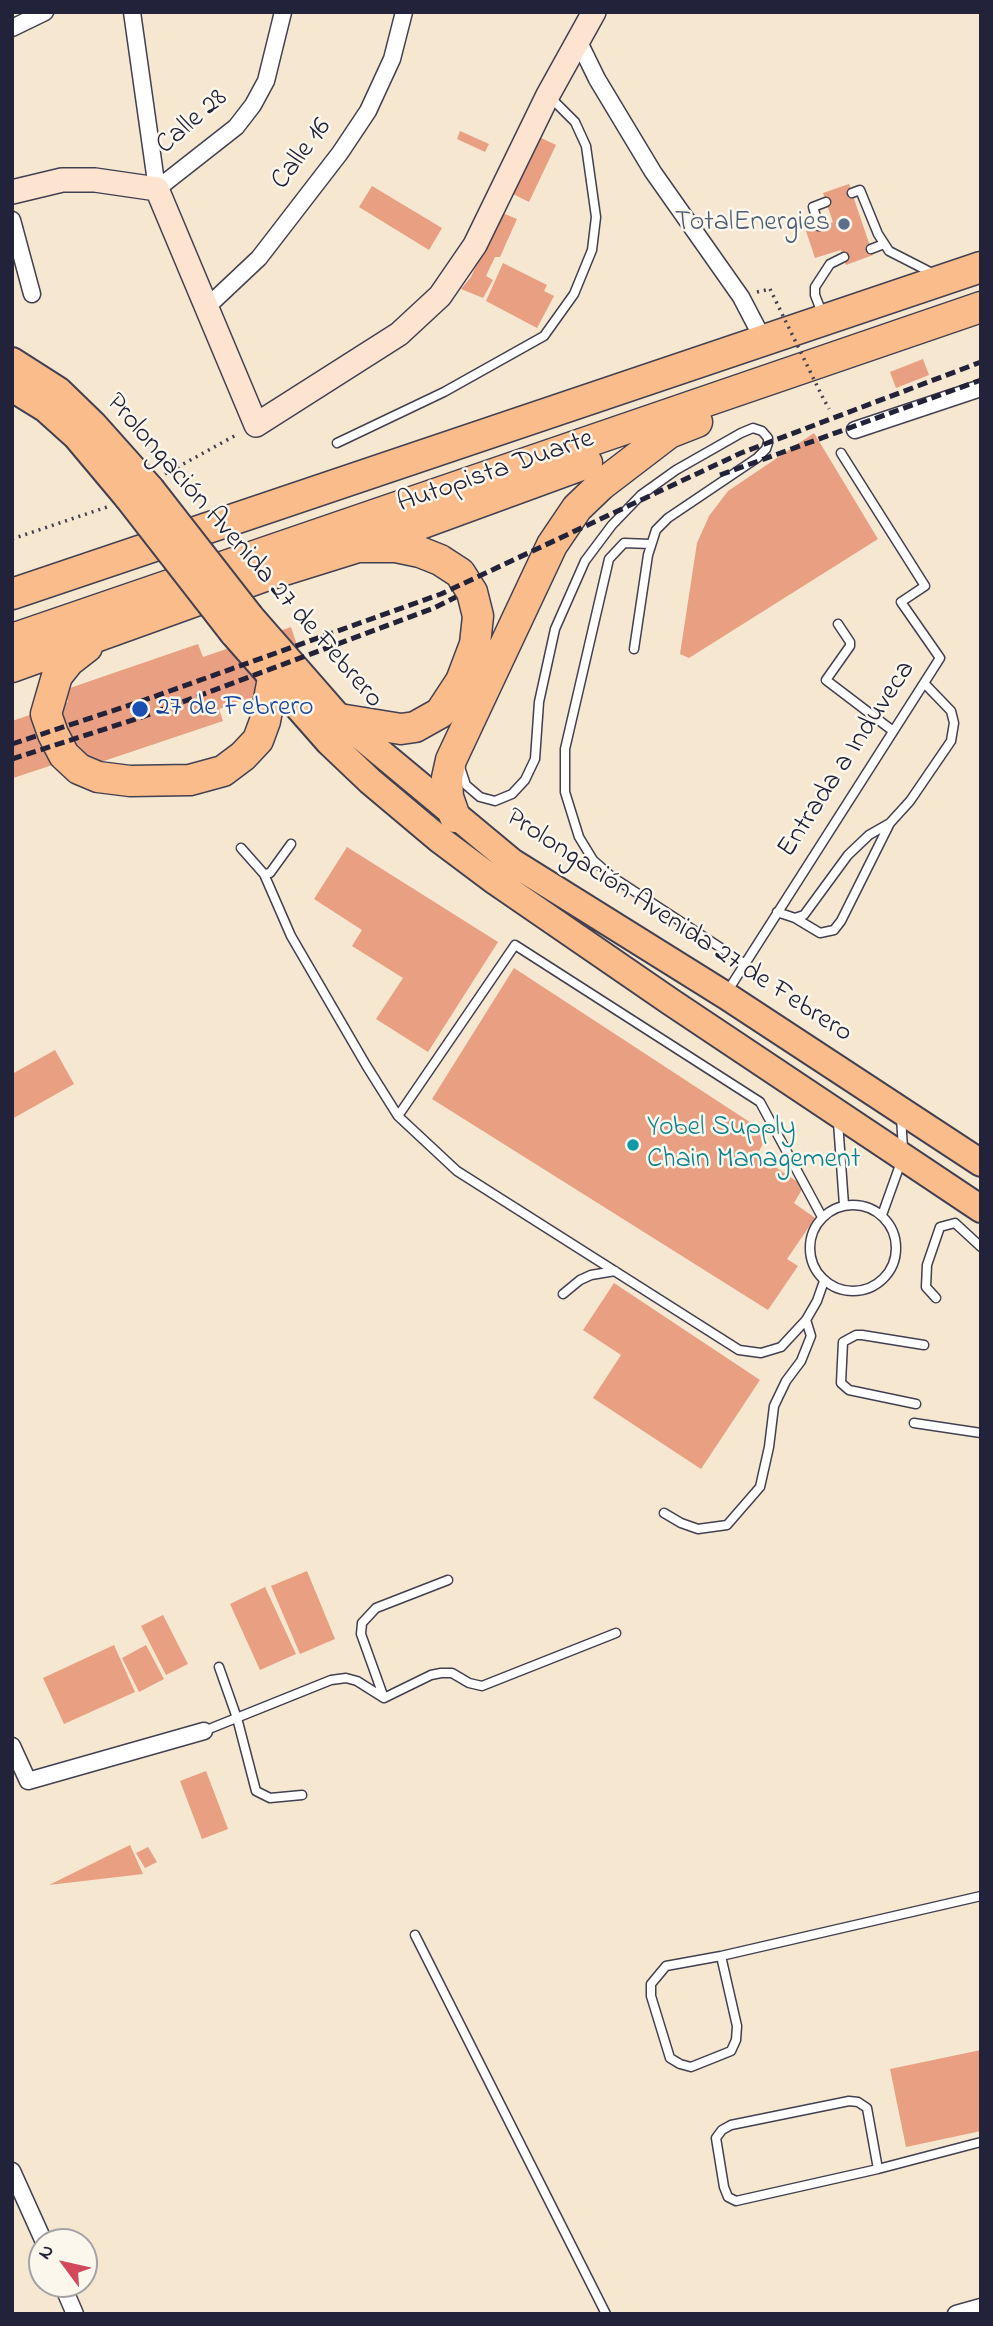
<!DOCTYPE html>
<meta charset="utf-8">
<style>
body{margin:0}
#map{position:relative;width:993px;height:2326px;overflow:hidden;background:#f5e7d0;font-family:"Indie Flower",sans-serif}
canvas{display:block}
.frame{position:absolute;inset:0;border:14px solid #22223b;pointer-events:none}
.north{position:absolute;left:28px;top:2228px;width:70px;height:70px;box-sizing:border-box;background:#fbf7ec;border:2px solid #a4a2a5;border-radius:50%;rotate:303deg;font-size:19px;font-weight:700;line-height:28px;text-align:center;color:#22223b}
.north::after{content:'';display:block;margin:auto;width:24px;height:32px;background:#d1495b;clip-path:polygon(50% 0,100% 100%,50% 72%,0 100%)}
</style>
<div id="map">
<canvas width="993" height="2326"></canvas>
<div class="frame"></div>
<div class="north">N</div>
</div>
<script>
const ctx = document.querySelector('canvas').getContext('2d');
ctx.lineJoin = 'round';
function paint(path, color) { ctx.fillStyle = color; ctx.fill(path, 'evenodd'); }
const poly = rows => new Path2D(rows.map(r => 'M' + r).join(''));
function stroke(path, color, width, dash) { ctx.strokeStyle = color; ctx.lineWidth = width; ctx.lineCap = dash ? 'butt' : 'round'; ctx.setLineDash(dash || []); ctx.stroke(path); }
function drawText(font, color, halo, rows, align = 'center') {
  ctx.font = font + ' "Indie Flower",sans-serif'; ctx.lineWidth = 5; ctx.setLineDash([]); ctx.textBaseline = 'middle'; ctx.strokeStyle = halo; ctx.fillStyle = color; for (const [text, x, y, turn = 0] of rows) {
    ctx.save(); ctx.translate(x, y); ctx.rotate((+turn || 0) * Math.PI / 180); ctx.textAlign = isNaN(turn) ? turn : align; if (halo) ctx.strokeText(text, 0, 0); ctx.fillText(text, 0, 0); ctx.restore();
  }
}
paint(poly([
 [460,131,489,144,485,152,457,139],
 [539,137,556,145,529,202,511,193],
 [849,184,873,255,846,265,841,250,815,258,806,231,833,222,823,193],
 [372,186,442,228,429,250,359,207],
 [500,212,517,219,500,257,495,257,486,276,493,280,483,298,461,289,471,277],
 [503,263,547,285,544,291,554,296,537,328,486,301],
 [923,359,929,375,896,388,890,372],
 [814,433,878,539,689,658,680,654,697,543,709,516,728,491],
 [291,627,308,679,219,709,223,721,89,766,86,754,13,778,12,721,68,702,64,690,198,644,203,657],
 [347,847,498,942,428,1052,376,1019,403,978,352,946,362,930,314,899],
 [514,968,768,1134,757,1155,804,1186,794,1203,815,1218,787,1259,798,1266,768,1310,432,1099],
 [55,1050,74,1084,12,1119,12,1074],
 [614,1283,760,1380,701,1469,593,1398,621,1355,583,1330],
 [307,1571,335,1639,300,1654,271,1586],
 [265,1587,296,1654,260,1670,230,1604],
 [163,1615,188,1664,166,1675,141,1626],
 [114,1645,135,1692,64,1724,43,1678],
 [146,1645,164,1679,139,1692,122,1658],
 [206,1771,228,1829,202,1839,180,1781],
 [130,1845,143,1874,49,1885],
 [148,1847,157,1862,145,1868,136,1853],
 [981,2050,981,2131,906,2147,890,2069]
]), '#e99f81');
const lane = poly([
 [852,193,860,190,878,234,889,251,934,274],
 [819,226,813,207,826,202],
 [871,249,884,244],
 [822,313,815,295,815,287,830,264,844,257],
 [337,443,444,392,544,336,574,294,592,250,596,217,586,146,575,122,550,97],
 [650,544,624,543,609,559,565,749,565,792,579,837,593,860,611,876,744,963],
 [838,624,850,642,850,646,826,680,893,731],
 [460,767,466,785,480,797,495,801,512,794,525,780,535,759,539,702,555,629,585,561,612,525,641,495,676,470,741,433,753,428,762,431,768,438,768,443,766,449,757,458,668,518,656,530,648,555,634,649],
 [241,848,264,874,270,873,291,844],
 [264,874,291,936,366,1065,398,1116,457,1171,739,1350,761,1353,781,1347,806,1320,817,1301,824,1281],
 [777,912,795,918,804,915,848,855,869,835,890,823,910,801,951,741,954,723,951,711,924,683],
 [795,918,820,933,834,930,841,921,890,823],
 [727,992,940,658,901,602,925,586,841,453],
 [398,1116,515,945,760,1102,822,1217],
 [901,1117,903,1149],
 [838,1122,844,1205],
 '810 1248a43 43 0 1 1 86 0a43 43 0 1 1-86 0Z',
 [882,1215,901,1162],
 [563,1294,580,1280,591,1275,615,1271],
 [936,1298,926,1287,927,1265,940,1227,955,1223,981,1247],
 [916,1404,849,1390,841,1383,843,1342,856,1335,862,1335,924,1345],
 [914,1423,981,1433],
 [664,1513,681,1523,698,1529,727,1525,760,1487,769,1447,774,1406,786,1381,801,1361,811,1336,806,1320],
 [219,1667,237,1718,256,1791,270,1798,302,1795],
 [384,1698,361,1634,362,1623,376,1608,448,1580],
 [204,1731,331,1680,346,1678,357,1681,384,1698,431,1675,441,1673,452,1673,469,1683,482,1686,616,1633],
 [415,1935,606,2314],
 [721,1956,737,2026,736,2040,731,2051,691,2067,680,2064,670,2058,651,1996,651,1984,666,1966,721,1956,981,1896],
 [878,2169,867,2108,858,2102,849,2101,731,2125,722,2130,716,2138,724,2187,728,2197,736,2201,878,2169,981,2142]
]);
const street = poly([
 [132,12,157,189,236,127,253,105,266,81,283,12],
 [12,28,45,12],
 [578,40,597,79,653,172,741,297,764,341],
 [12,220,32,294],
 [207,307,259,258,340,153,368,111,392,59,404,12],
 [855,430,981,388],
 [12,1746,28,1781,204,1731],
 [12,2171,44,2242],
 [62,2284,75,2314],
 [956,2314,981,2307]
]);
const secondary = poly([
 [12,192,62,180,95,180,157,189,256,425,399,334,440,296,475,245,548,95,594,12]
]);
const primary = poly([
 [12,361,59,391,93,424,151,489],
 [12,388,46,409,76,436,128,498],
 [250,616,340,719,512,862,725,995,981,1163],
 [233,633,329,742,370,781,439,839,495,881,671,1002,981,1209]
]);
const highway = poly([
 [371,542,587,463],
 [12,594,981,267],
 [12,639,981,307],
 [87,647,69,661,57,676,46,714,53,734,64,755,79,769,98,777,130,781,190,780,223,771,243,756,258,740,265,721,273,678],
 [12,667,265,576,358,547,396,547,420,552,440,560,460,573,472,592,478,616,475,644,461,681,440,713,415,727,401,729,339,719],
 [455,817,448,797,447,778,451,760,552,545,577,508,601,485,669,433,697,422]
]);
stroke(lane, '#424051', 11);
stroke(street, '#424051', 19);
stroke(secondary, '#424051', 26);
stroke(primary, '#424051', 30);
stroke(highway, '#424051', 33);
stroke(poly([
 [757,292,770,289],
 [822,396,829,409],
 [165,474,238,434],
 [12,539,110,506]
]), '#424051', 3.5, [2, 5]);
stroke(lane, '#fff', 8);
stroke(street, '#fff', 16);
stroke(secondary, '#fde4d0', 23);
stroke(primary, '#f9bc8a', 26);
stroke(highway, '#f9bc8a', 30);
stroke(poly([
 [720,475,981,380],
 [12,744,139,702,441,594,741,453,981,362],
 [12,759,142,717,434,608,456,597]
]), '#22223b', 5, [10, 5]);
const primaryBridge = poly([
 [151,489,250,616],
 [128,498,233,633]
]);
stroke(primaryBridge, '#424051', 30, []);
stroke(poly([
 [770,289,822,396]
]), '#424051', 3.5, [2, 5]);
stroke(primaryBridge, '#f9bc8a', 26);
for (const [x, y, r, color] of [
 [844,224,7,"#5c6f8a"],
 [140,709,9,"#1a4fb4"],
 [633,1145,7,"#0f9aa8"]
]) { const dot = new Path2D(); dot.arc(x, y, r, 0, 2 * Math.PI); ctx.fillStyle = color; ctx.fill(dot); stroke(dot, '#fbf7ec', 2.5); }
drawText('28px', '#22223b', '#fbf7ec', [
 ["Calle 28",193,123,-41],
 ["Calle 16",303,155,-53],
 ["Autopista Duarte",496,473,-19],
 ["Prolongación Avenida 27 de Febrero",243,552,49],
 ["Entrada a Induveca",848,760,-57],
 ["Prolongación Avenida 27 de Febrero",678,927,33]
]);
drawText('28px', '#4e5e75', '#fbf7ec', [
 ["TotalEnergies",830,224]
], 'right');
drawText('28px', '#164399', '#fbf7ec', [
 ["27 de Febrero",156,709]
], 'left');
drawText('28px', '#0d838f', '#fbf7ec', [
 ["Yobel Supply",647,1129],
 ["Chain Management",647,1161]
], 'left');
</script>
